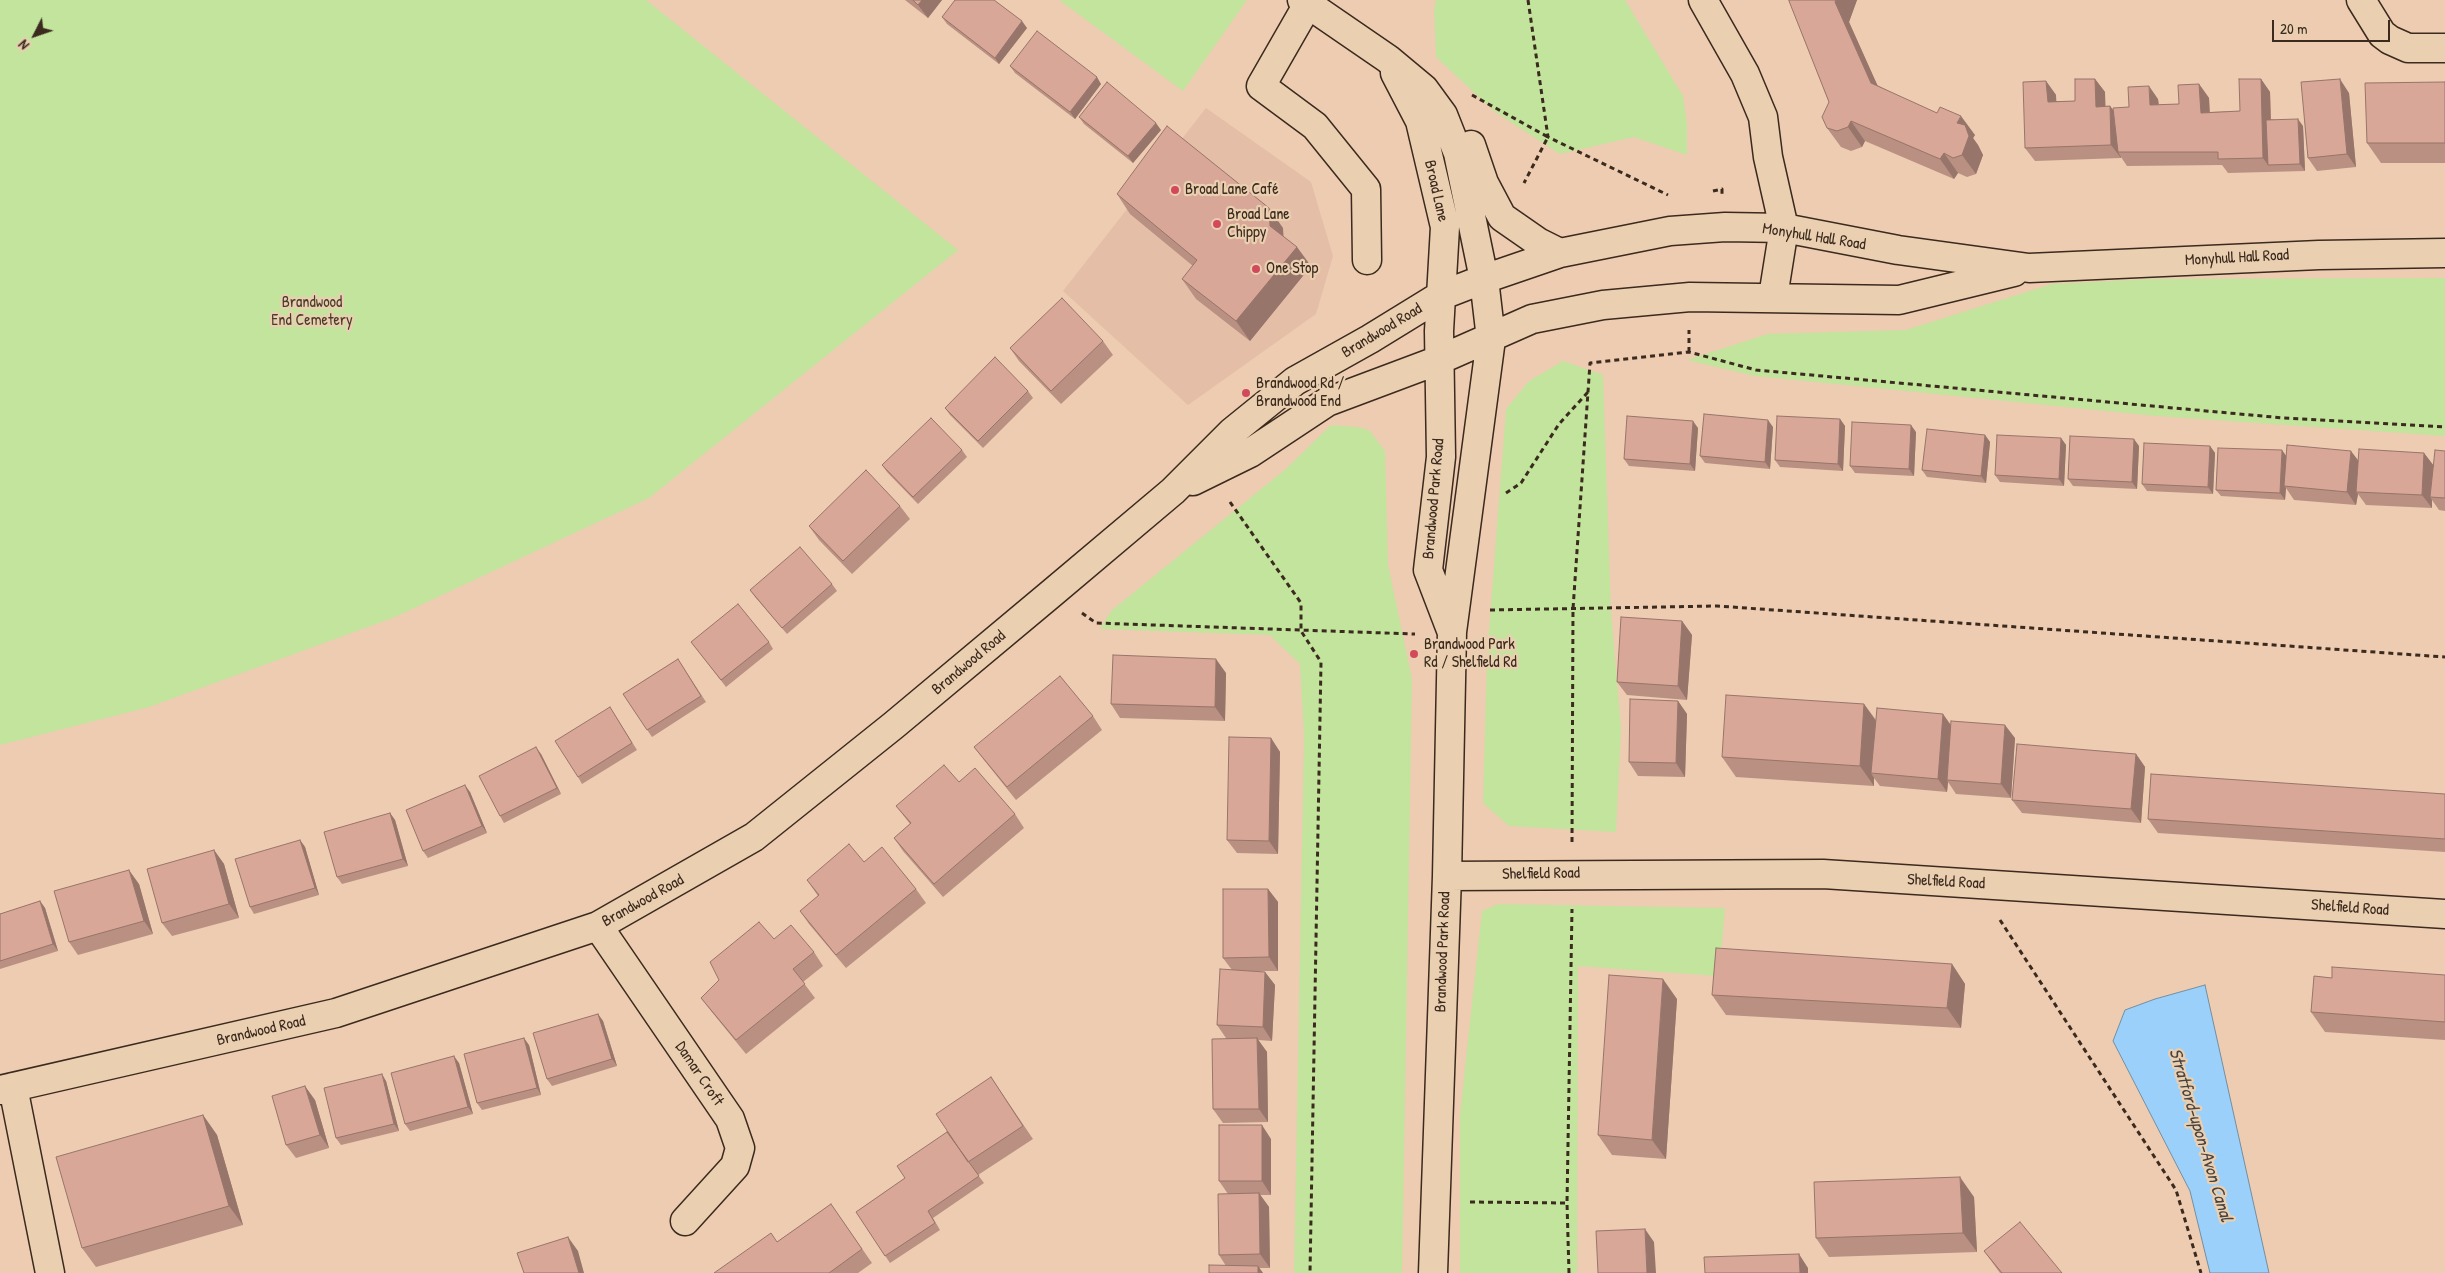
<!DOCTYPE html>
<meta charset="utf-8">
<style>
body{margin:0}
#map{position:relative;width:2445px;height:1273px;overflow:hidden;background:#edccb1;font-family:"Patrick Hand",sans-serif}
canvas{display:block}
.north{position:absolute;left:10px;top:10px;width:50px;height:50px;-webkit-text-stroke:4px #eacfb1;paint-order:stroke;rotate:229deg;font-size:14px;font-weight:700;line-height:20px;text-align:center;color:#3b2a1e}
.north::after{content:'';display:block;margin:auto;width:18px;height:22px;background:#3b2a1e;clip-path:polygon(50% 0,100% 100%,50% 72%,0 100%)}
.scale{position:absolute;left:2272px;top:20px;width:118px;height:22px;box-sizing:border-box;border:2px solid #3b2a1e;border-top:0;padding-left:6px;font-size:15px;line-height:18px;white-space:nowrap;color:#3b2a1e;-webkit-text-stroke:4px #eacfb1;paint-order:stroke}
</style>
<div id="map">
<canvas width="2445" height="1273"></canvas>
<div class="north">N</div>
<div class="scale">20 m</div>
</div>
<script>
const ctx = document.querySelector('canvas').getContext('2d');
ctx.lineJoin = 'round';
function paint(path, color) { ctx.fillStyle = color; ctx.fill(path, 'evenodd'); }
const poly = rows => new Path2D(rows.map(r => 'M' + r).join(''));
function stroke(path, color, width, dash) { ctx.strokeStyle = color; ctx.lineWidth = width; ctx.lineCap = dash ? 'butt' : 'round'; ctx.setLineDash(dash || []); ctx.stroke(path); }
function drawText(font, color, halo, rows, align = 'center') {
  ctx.font = font + ' "Patrick Hand",sans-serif'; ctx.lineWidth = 4.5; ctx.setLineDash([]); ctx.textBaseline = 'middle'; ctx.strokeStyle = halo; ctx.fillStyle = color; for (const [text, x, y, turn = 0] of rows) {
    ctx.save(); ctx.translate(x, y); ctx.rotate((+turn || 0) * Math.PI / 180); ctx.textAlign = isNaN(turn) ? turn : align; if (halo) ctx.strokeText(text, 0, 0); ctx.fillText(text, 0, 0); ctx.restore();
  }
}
paint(poly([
 [1206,108,1311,182,1333,256,1316,314,1188,405,1063,291]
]), '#e4bea6');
paint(poly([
 [0,0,646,0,958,250,649,498,395,617,149,707,0,745],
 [1059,0,1247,0,1183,91],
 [1436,0,1625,0,1683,96,1687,125,1687,155,1634,137,1560,154,1495,112,1436,57,1434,9],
 [2445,278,2445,436,2156,416,1755,376,1687,360,1768,334,1906,330,2052,284,2151,279],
 [1563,361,1603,375,1611,613,1621,728,1616,832,1509,826,1483,803,1487,658,1506,409,1529,381],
 [1331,425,1357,427,1369,430,1385,451,1388,565,1412,679,1402,1273,1294,1273,1304,737,1300,664,1270,635,1100,629,1111,611,1287,468],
 [1498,904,1725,908,1719,976,1578,966,1577,1273,1460,1273,1460,1115,1482,911]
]), '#c2e49d');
const water = poly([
 [2205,985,2269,1273,2210,1273,2190,1191,2113,1041,2125,1010,2155,999,2205,985]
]);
paint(water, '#9ad0f9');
stroke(water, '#748ea1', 1);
const minor = poly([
 [1302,0,1388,59,1424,89,1443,115,1458,153,1484,279,1491,339,1452,632,1447,876,1433,1273],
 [1703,0,1745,74,1763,117,1768,157,1784,228,1773,297],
 [2361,0,2382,34,2390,40,2408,48,2445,48],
 [1308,4,1261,86,1315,126,1366,189,1367,260],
 [1395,73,1420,121,1445,227,1439,331,1441,457,1428,570,1451,630],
 [1471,145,1484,183,1502,217,1538,242,1560,253],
 [1193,481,1250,453,1327,402,1439,360,1532,319,1603,305,1690,297,1899,300,2014,272],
 [1447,876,1823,874,2445,914],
 [598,926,730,1119,740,1148,735,1166,685,1221],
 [13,1087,50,1273],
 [0,1090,336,1013,598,926,754,837,894,725,1052,593,1173,491,1232,432,1295,381,1370,339,1440,296,1484,279,1560,253,1670,231,1725,227,1784,228,1898,250,2029,268,2319,255,2445,253]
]);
stroke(minor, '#3b2a1e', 31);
stroke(poly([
 [1528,0,1548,137,1668,195],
 [1472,95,1548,137,1524,183],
 [1713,191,1722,189,1722,194],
 [1689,352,1689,330],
 [1506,493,1521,483,1559,424,1588,392],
 [1230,502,1301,603,1301,631,1321,662,1310,1273],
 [1490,610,1717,606,2445,657],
 [1082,613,1096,623,1415,634],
 [1572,842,1573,609,1590,363,1689,352,1756,370,2284,418,2445,427],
 [2000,920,2176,1190,2201,1273],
 [1470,1202,1567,1203],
 [1569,1273,1567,1203,1572,909]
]), '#3b2a1e', 3, [5, 4]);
stroke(minor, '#eacfb1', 28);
paint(poly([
 [905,0,942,0,928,18],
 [1789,0,1857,0,1849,22,1877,85,1975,135,1973,138,1978,145,1983,155,1976,174,1967,177,1958,173,1954,179,1865,141,1862,147,1851,151,1841,147,1827,128,1829,102],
 [942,17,1027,28,999,64,947,24],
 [1010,66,1101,84,1075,119,1015,73],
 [2095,79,2105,92,2105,106,2110,106,2114,111,2158,99,2159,105,2179,104,2199,84,2209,98,2210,112,2240,111,2261,79,2270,92,2271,119,2303,126,2305,171,2228,173,2222,165,2127,166,2121,157,2121,158,2035,161,2025,148,2046,81,2056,95,2056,101,2075,101],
 [2445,82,2445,163,2381,163,2367,143],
 [2349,93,2356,167,2317,171,2308,158],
 [1079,117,1161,130,1133,163,1084,124],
 [1117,194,1283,228,1283,236,1311,266,1250,341,1196,299,1182,279,1193,266,1130,214],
 [1103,341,1113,355,1061,404,1019,361,1010,348],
 [1028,391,1033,398,983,448,950,415,945,408],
 [1840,419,1845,426,1843,471,1780,467,1775,460],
 [1773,427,1770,469,1705,463,1700,456],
 [1698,428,1695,471,1629,466,1624,459],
 [1916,432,1914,476,1855,473,1850,466],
 [1985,435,1990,442,1986,483,1927,477,1922,470],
 [2061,438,2066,445,2064,486,2000,482,1995,475],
 [2139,446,2137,489,2073,486,2068,479],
 [2210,446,2215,453,2213,494,2147,491,2142,484],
 [962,450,967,457,918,504,887,472,882,465],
 [2445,451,2445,511,2439,510,2432,500,2432,508,2366,505,2358,494,2356,505,2294,500,2286,488,2285,500,2221,496,2216,490,2286,457,2358,461,2424,453,2433,465],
 [900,506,910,519,852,574,819,540,809,526],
 [832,584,837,591,787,634,755,597,750,590],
 [1682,621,1692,635,1687,700,1627,695,1617,682],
 [691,642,769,642,773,649,726,687],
 [678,659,706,702,652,737,623,694],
 [1226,673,1225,721,1120,718,1111,704],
 [1678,701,1687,714,1685,777,1638,776,1629,762],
 [1864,704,1876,720,1943,714,1950,725,2015,738,2011,798,1956,794,1948,782,1947,792,1880,786,1874,778,1874,786,1736,777,1722,757],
 [610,707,637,750,582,784,578,777],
 [1093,716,1102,730,1016,800,984,760,974,747],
 [1271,738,1280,752,1278,854,1237,853,1227,840],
 [541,754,561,794,504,823,500,816],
 [2136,754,2145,767,2141,823,2022,813,2012,800],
 [959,782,1015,814,1024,828,943,897,903,851,894,838,910,824,896,806],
 [470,792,487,833,428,858,423,851],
 [2445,794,2445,852,2158,833,2148,819],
 [390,813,395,820,408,866,342,884,337,877],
 [300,840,305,847,319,895,254,914,250,907],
 [214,850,224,864,239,918,172,936,162,923],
 [864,862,916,889,926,903,846,968,809,924,800,911,818,896,807,880],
 [139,884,153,934,78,955,69,942],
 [1268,889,1278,902,1278,971,1252,971,1265,972,1275,985,1272,1041,1258,1040,1267,1052,1268,1122,1223,1123,1213,1109,1226,1038,1217,1025,1232,970,1223,958],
 [40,901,45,908,58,951,0,969,0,914],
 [774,939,814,952,823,966,803,982,815,998,746,1054,711,1011,701,998],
 [1952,964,1965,984,1961,1028,1726,1015,1712,995],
 [2445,975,2445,1040,2325,1032,2311,1012],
 [1677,999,1666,1159,1612,1155,1598,1135],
 [598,1014,603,1021,617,1066,552,1086,547,1079],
 [529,1045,541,1095,482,1110,477,1103],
 [459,1063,473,1114,410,1131,405,1124],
 [991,1077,1033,1139,978,1175,984,1183,933,1218,940,1230,890,1263,856,1212,905,1178,947,1132],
 [386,1081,399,1131,341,1145,336,1138],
 [315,1100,329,1148,296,1158,286,1145],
 [203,1115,217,1135,243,1225,96,1267,82,1248],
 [1271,1139,1271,1195,1260,1195,1269,1207,1270,1268,1259,1268,1263,1273,1226,1266,1219,1255,1228,1194,1219,1181],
 [1974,1197,1977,1252,1829,1257,1816,1238],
 [831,1204,872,1263,858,1273,714,1273,777,1242],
 [1984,1251,2062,1273,2000,1273]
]), '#ba9082');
paint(poly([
 [922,0,942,0,928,18,918,5],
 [1836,0,1857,0,1849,22,1885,102,1871,83,1835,2],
 [1022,21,1027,28,999,64,995,58],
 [1097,77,1101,84,1075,119,1070,112],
 [2095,79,2105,92,2106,120,2096,107],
 [2261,79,2270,92,2272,165,2268,165,2263,158],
 [2340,79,2349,93,2356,167,2347,154],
 [2046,81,2056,95,2057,115,2048,102],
 [2199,84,2209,98,2210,126,2201,113],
 [2149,86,2158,99,2160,119,2150,105],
 [2110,106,2120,120,2118,152,2121,157,2121,158,2111,145],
 [1961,116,1975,135,1973,138,1978,145,1983,155,1976,174,1962,155,1957,123],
 [2298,119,2303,126,2305,171,2300,164],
 [1851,121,1865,141,1862,147,1848,127],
 [1156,123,1161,130,1133,163,1128,156],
 [1944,153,1958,173,1954,179,1940,159],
 [1269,208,1283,228,1284,245,1270,226],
 [1297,247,1311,266,1250,341,1236,321],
 [1840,419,1845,426,1843,471,1838,464],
 [1768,420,1773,427,1770,469,1765,462],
 [1693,421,1698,428,1695,471,1690,464],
 [1911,425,1916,432,1914,476,1909,469],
 [1985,435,1990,442,1986,483,1981,476],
 [2061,438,2066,445,2064,486,2059,479],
 [2134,439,2139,446,2137,489,2132,482],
 [2210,446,2215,453,2213,494,2208,487],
 [2282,450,2287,457,2284,486,2286,488,2285,500,2280,493],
 [2351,451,2361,464,2356,492,2358,494,2356,505,2347,492],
 [2424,453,2434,466,2430,497,2432,500,2432,508,2422,495],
 [1682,621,1692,635,1687,700,1678,686],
 [1216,659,1226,673,1225,721,1215,707],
 [1678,701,1687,714,1685,777,1676,763],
 [1864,704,1878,724,1871,773,1874,778,1874,786,1860,766],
 [1943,714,1953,728,1947,780,1948,782,1947,792,1938,779],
 [2005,725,2015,738,2011,798,2001,784],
 [1271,738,1280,752,1278,854,1269,841],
 [536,747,541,754,561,794,557,788],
 [2136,754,2145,767,2141,823,2131,809],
 [465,785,470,792,487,833,482,826],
 [390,813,395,820,408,866,403,859],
 [300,840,305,847,319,895,315,888],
 [214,850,224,864,239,918,229,904],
 [129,870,139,884,153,934,144,921],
 [1268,889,1278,902,1278,971,1269,957],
 [40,901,45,908,58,951,53,944],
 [1952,964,1965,984,1961,1028,1947,1008],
 [1265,972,1275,985,1272,1041,1263,1027],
 [1663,979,1677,999,1666,1159,1652,1140],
 [598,1014,603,1021,617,1066,612,1059],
 [524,1038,529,1045,541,1095,537,1088],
 [1257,1038,1267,1052,1268,1122,1259,1109],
 [454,1056,459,1063,473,1114,468,1107],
 [382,1074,386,1081,399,1131,394,1124],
 [305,1086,315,1100,329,1148,320,1135],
 [203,1115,217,1135,243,1225,229,1206],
 [1262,1125,1271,1139,1271,1195,1262,1181],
 [1960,1177,1974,1197,1977,1252,1963,1233],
 [1259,1193,1269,1207,1270,1268,1260,1254],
 [1645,1229,1654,1242,1656,1273,1647,1273],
 [568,1237,578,1251,584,1273,579,1273],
 [1799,1254,1808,1268,1808,1273,1800,1273],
 [1258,1266,1263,1273,1258,1273]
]), '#97756a');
const building = poly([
 [913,0,922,0,918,5,913,0],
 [955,0,994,0,1022,21,995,58,942,17,955,0],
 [1789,0,1836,0,1835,2,1871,83,1937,113,1940,107,1961,116,1957,123,1965,125,1969,136,1962,155,1953,158,1944,153,1940,159,1851,121,1848,127,1837,131,1827,128,1822,117,1829,102,1789,1,1789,0],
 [1037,31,1097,77,1070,112,1010,66,1037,31],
 [2075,79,2095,79,2096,107,2110,106,2111,145,2025,148,2023,82,2046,81,2048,102,2075,101,2075,79],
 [2239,79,2261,79,2263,158,2218,159,2218,152,2118,152,2113,108,2129,107,2128,87,2149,86,2150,105,2179,104,2178,85,2199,84,2201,113,2240,111,2239,79],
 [2340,79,2347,154,2308,158,2301,82,2340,79],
 [1107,82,1156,123,1128,156,1079,117,1107,82],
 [2445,82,2445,143,2367,143,2365,83,2445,82],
 [2298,119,2300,164,2268,165,2266,120,2298,119],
 [1167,126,1269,208,1270,226,1297,247,1236,321,1182,279,1197,260,1117,194,1167,126],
 [1062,298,1103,341,1051,391,1010,348,1062,298],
 [995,357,1028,391,978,441,945,408,995,357],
 [1704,414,1768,420,1765,462,1700,456,1704,414],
 [1627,416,1693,421,1690,464,1624,459,1627,416],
 [1777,416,1840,419,1838,464,1775,460,1777,416],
 [931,418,962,450,913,497,882,465,931,418],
 [1852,422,1911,425,1909,469,1850,466,1852,422],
 [1927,429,1985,435,1981,476,1922,470,1927,429],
 [1997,435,2061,438,2059,479,1995,475,1997,435],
 [2070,436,2134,439,2132,482,2068,479,2070,436],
 [2144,443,2210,446,2208,487,2142,484,2144,443],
 [2287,445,2351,451,2347,492,2284,486,2287,445],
 [2218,448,2282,450,2280,493,2216,490,2218,448],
 [2359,449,2424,453,2422,495,2356,492,2359,449],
 [2435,450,2445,451,2445,498,2430,497,2435,450],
 [866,470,900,506,843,561,809,526,866,470],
 [800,547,832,584,782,628,750,590,800,547],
 [738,604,769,642,721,680,691,642,738,604],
 [1621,617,1682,621,1678,686,1617,682,1621,617],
 [1113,655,1216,659,1215,707,1111,704,1113,655],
 [678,659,701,696,647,730,623,694,678,659],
 [1060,676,1093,716,1007,787,974,747,1060,676],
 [1726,695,1864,704,1860,766,1722,757,1726,695],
 [1630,699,1678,701,1676,763,1629,762,1630,699],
 [610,707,632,743,578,777,555,741,610,707],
 [1877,708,1943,714,1938,779,1871,773,1877,708],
 [1951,721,2005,725,2001,784,1947,780,1951,721],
 [1229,737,1271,738,1269,841,1227,840,1229,737],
 [2017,744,2136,754,2131,809,2012,800,2017,744],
 [536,747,557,788,500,816,479,776,536,747],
 [944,765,959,782,975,768,1015,814,934,884,894,838,911,823,896,806,944,765],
 [2151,774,2445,794,2445,839,2148,819,2151,774],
 [465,785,482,826,423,851,406,810,465,785],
 [390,813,403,859,337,877,324,832,390,813],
 [300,840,315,888,250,907,235,859,300,840],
 [849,844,864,862,882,847,916,889,836,955,800,911,819,895,807,880,849,844],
 [214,850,229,904,162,923,147,869,214,850],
 [129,870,144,921,69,942,54,891,129,870],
 [1223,889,1268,889,1269,957,1223,958,1223,889],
 [40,901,53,944,0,961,0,914,40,901],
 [759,922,774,939,791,925,814,952,793,969,805,984,736,1040,701,998,719,980,710,962,759,922],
 [1716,948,1952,964,1947,1008,1712,995,1716,948],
 [2332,967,2445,975,2445,1022,2311,1012,2314,976,2332,978,2332,967],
 [1220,969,1265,972,1263,1027,1217,1025,1220,969],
 [1609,975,1663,979,1652,1140,1598,1135,1609,975],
 [598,1014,612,1059,547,1079,533,1033,598,1014],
 [524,1038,537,1088,477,1103,464,1054,524,1038],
 [1257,1038,1259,1109,1213,1109,1212,1039,1257,1038],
 [454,1056,468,1107,405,1124,391,1073,454,1056],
 [382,1074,394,1124,336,1138,324,1088,382,1074],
 [991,1077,1023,1126,968,1162,936,1114,991,1077],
 [305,1086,320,1135,286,1145,272,1096,305,1086],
 [203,1115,229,1206,82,1248,56,1157,203,1115],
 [1219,1125,1262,1125,1262,1181,1219,1181,1219,1125],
 [947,1132,979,1176,928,1211,935,1223,885,1256,856,1212,905,1178,897,1166,947,1132],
 [1960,1177,1963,1233,1816,1238,1814,1182,1960,1177],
 [1259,1193,1260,1254,1219,1255,1218,1194,1259,1193],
 [831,1204,862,1249,829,1273,714,1273,771,1233,777,1242,831,1204],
 [2020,1222,2062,1273,2002,1273,1984,1251,2020,1222],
 [1645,1229,1647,1273,1598,1273,1596,1231,1645,1229],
 [568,1237,579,1273,524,1273,517,1253,568,1237],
 [1799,1254,1800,1273,1705,1273,1704,1257,1799,1254],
 [1209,1265,1258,1266,1258,1273,1209,1273,1209,1265]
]);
paint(building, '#d8a797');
stroke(building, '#97756a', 1);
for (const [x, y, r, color] of [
 [1175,190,5,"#d1495b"],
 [1217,224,5,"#d1495b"],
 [1256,269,5,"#d1495b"],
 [1246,393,5,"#d1495b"],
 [1414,654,5,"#d1495b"]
]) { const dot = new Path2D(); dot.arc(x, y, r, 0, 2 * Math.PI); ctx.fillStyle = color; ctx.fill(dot); stroke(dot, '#eacfb1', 2); }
drawText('16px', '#3b2a1e', '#eacfb1', [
 ["Broad Lane Café",1185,190],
 ["Broad Lane",1227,215],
 ["Chippy",1227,233],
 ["One Stop",1266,269],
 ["Brandwood Rd /",1256,384],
 ["Brandwood End",1256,402],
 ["Brandwood Park",1424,645],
 ["Rd / Shelfield Rd",1424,663]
], 'left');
drawText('16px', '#3b2a1e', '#eacfb1', [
 ["Broad Lane",1436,191,77],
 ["Monyhull Hall Road",1814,237,9],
 ["Monyhull Hall Road",2237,258,-3],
 ["Brandwood Road",1382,331,-31],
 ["Brandwood Park Road",1434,499,-85],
 ["Brandwood Road",969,663,-40],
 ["Shelfield Road",1541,874,-1],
 ["Shelfield Road",1946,882,3],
 ["Brandwood Road",643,901,-29],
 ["Shelfield Road",2350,908,4],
 ["Brandwood Park Road",1443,952,-88],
 ["Brandwood Road",261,1031,-13],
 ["Damar Croft",699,1074,56]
]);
drawText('16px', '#483d2b', '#eacfb1', [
 ["Brandwood",312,303],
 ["End Cemetery",312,321]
]);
drawText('italic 18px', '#49433f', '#eacfb1', [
 ["Stratford-upon-Avon Canal",2200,1135,73]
]);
</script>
